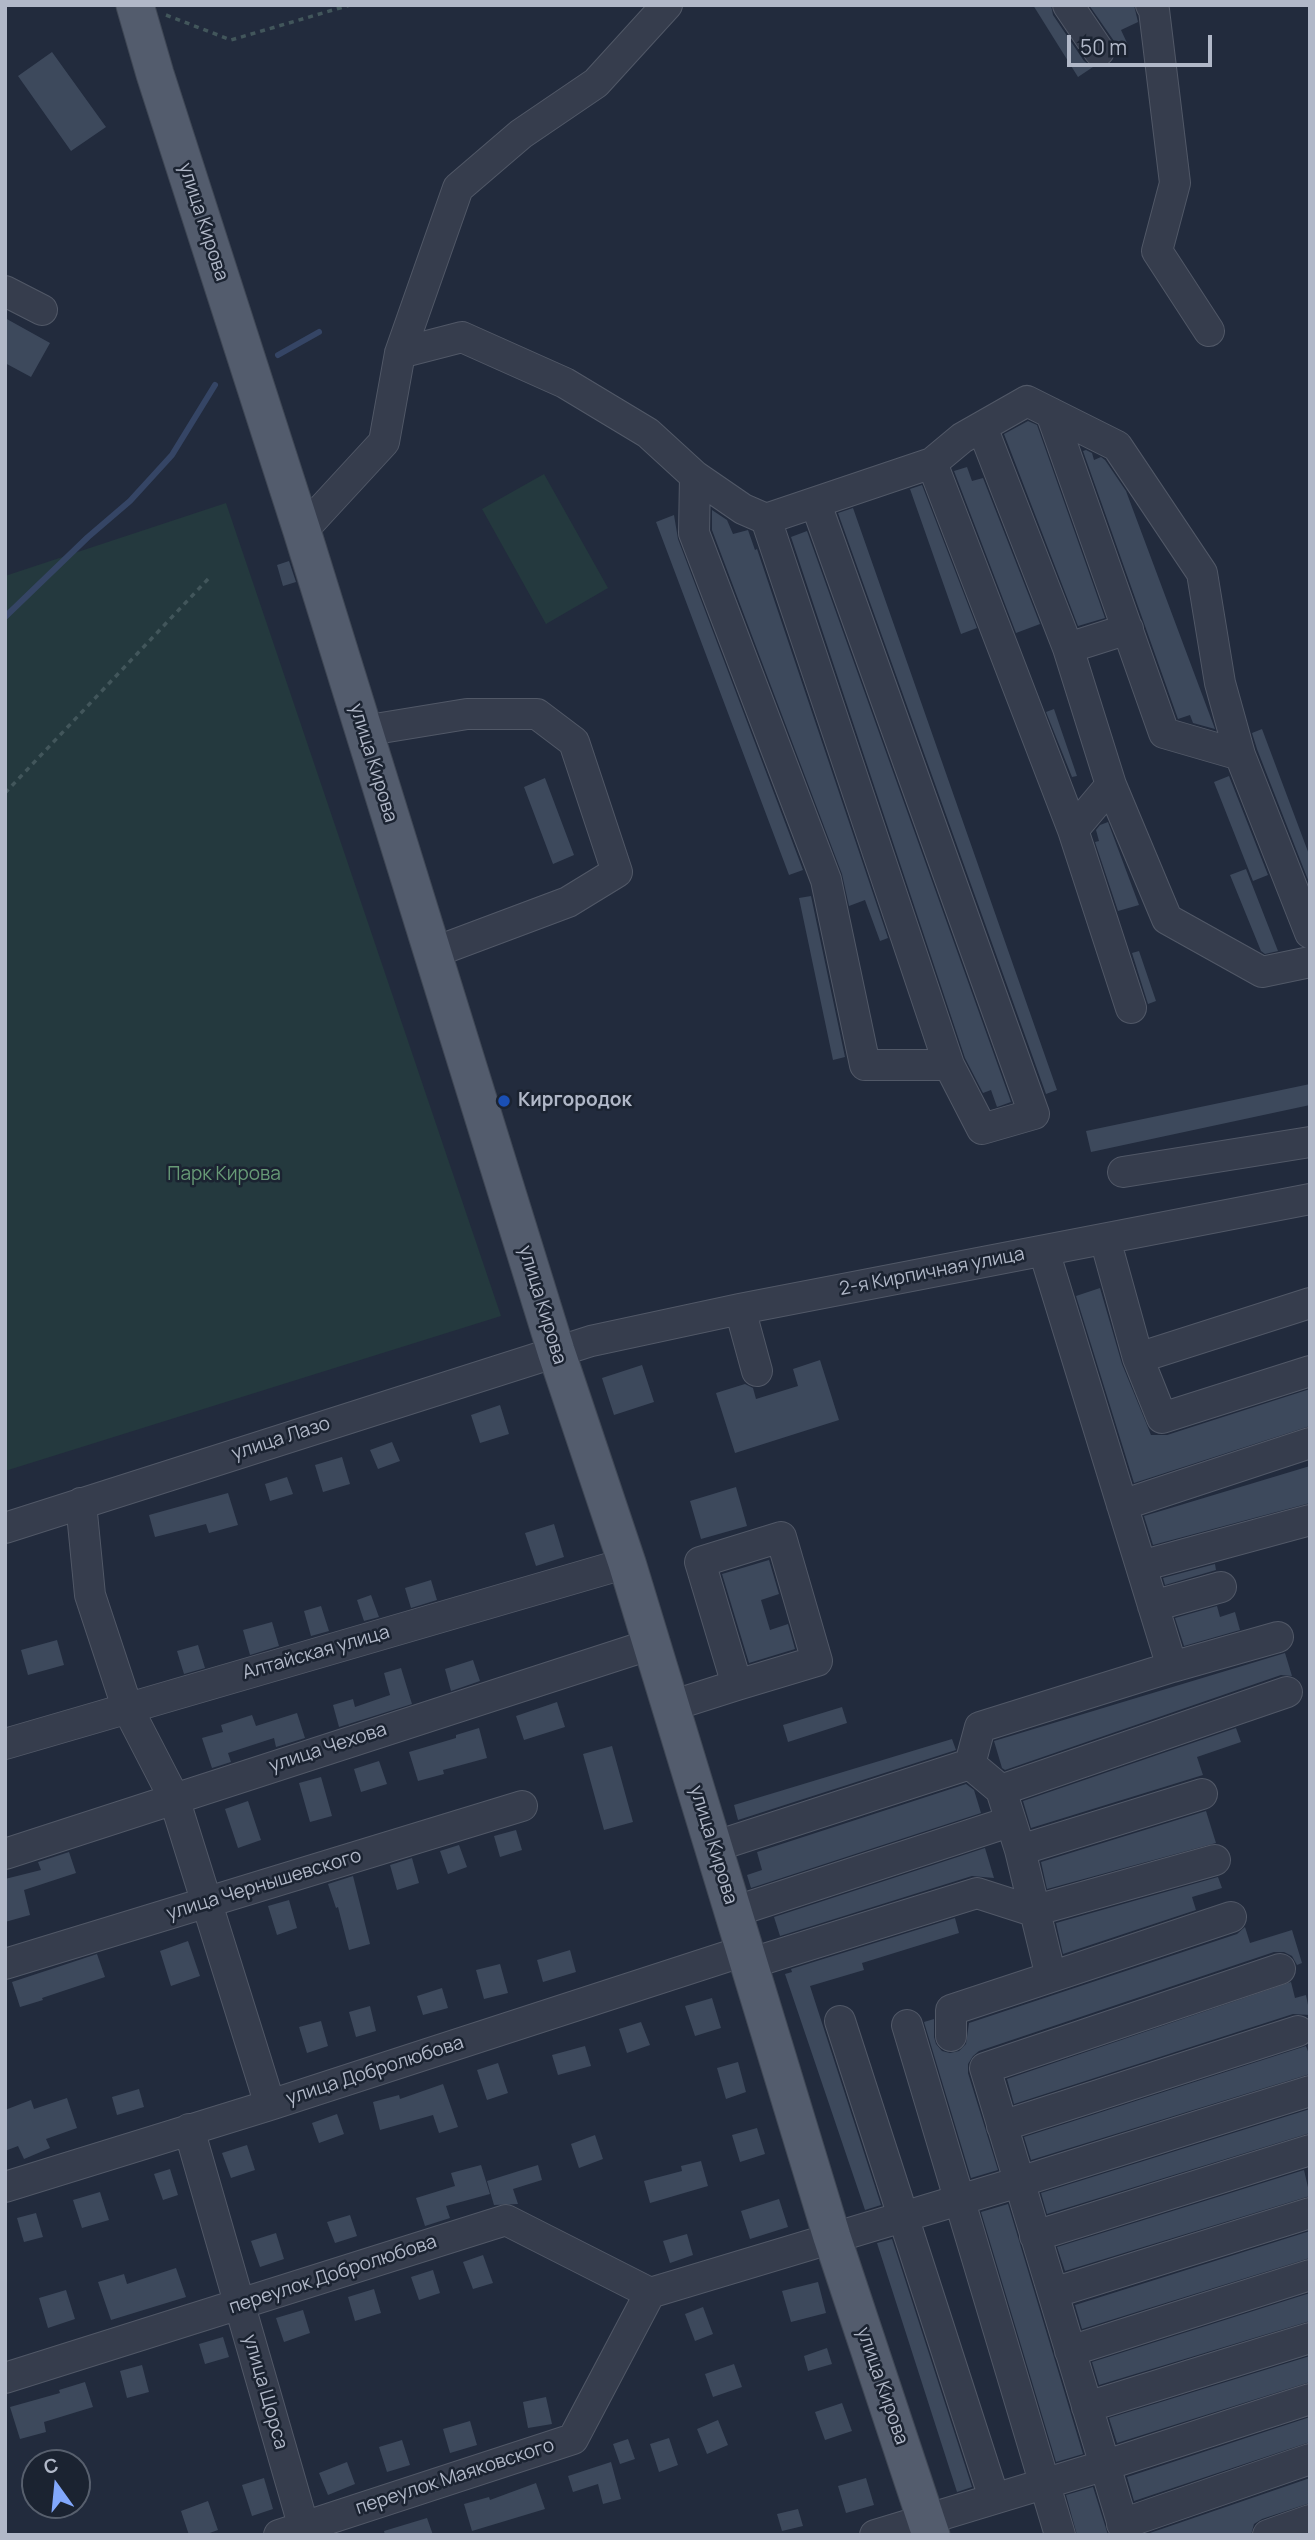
<!DOCTYPE html>
<meta charset="utf-8">
<style>
body{margin:0}
#map{position:relative;width:1315px;height:2540px;overflow:hidden;background:#222b3d;font-family:Manrope,sans-serif}
canvas{display:block}
.frame{position:absolute;inset:0;border:7px solid #b1b8c8;pointer-events:none}
.north{position:absolute;left:21px;top:2449px;width:70px;height:70px;box-sizing:border-box;background:#1b2331;border:2px solid #575f6d;border-radius:50%;rotate:345deg;font-size:19px;font-weight:700;line-height:28px;text-align:center;color:#b1b8c8}
.north::after{content:'';display:block;margin:auto;width:24px;height:32px;background:#82a8fc;clip-path:polygon(50% 0,100% 100%,50% 72%,0 100%)}
.scale{position:absolute;left:1067px;top:35px;width:145px;height:32px;box-sizing:border-box;border:4px solid #b1b8c8;border-top:0;padding-left:9px;font-size:21px;line-height:24px;white-space:nowrap;color:#b1b8c8;-webkit-text-stroke:5px #1b2331;paint-order:stroke}
</style>
<div id="map">
<canvas width="1315" height="2540"></canvas>
<div class="frame"></div>
<div class="north">С</div>
<div class="scale">50 m</div>
</div>
<script>
const ctx = document.querySelector('canvas').getContext('2d');
ctx.lineJoin = 'round';
function paint(path, color) { ctx.fillStyle = color; ctx.fill(path, 'evenodd'); }
const poly = rows => new Path2D(rows.map(r => 'M' + r).join(''));
function stroke(path, color, width, dash) { ctx.strokeStyle = color; ctx.lineWidth = width; ctx.lineCap = dash ? 'butt' : 'round'; ctx.setLineDash(dash || []); ctx.stroke(path); }
function drawText(font, color, halo, rows, align = 'center') {
  ctx.font = font + ' Manrope,sans-serif'; ctx.lineWidth = 5; ctx.setLineDash([]); ctx.textBaseline = 'middle'; ctx.strokeStyle = halo; ctx.fillStyle = color; for (const [text, x, y, turn = 0] of rows) {
    ctx.save(); ctx.translate(x, y); ctx.rotate((+turn || 0) * Math.PI / 180); ctx.textAlign = isNaN(turn) ? turn : align; if (halo) ctx.strokeText(text, 0, 0); ctx.fillText(text, 0, 0); ctx.restore();
  }
}
paint(poly([
 [544,474,608,588,546,624,482,509],
 [226,503,501,1316,5,1471,5,576]
]), '#24393e');
stroke(poly([
 [278,355,319,332],
 [5,617,88,537,130,501,172,455,215,385]
]), '#354565', 6);
paint(poly([
 [1033,5,1051,5,1053,15,1084,61,1093,67,1078,77],
 [1089,5,1134,5,1138,22,1121,30,1128,45,1116,50,1114,41],
 [52,52,106,127,71,151,18,76],
 [5,318,50,343,31,377,5,363],
 [1028,421,1037,425,1105,618,1078,626,1004,434],
 [1086,450,1092,453,1094,460,1101,457,1105,460,1126,491,1215,729,1193,723,1190,715,1178,719,1083,451],
 [967,467,972,481,983,478,1040,624,1016,633,954,471],
 [922,485,977,628,961,634,910,489],
 [853,508,1057,1090,1046,1094,838,513],
 [712,510,727,520,733,534,748,530,755,550,757,549,888,938,880,941,865,900,849,906,842,874,712,530],
 [674,515,678,539,803,870,789,875,656,522],
 [807,531,1011,1102,997,1107,991,1090,983,1093,965,1058,791,537],
 [289,561,296,582,283,586,277,565],
 [1054,709,1077,776,1072,777,1046,712],
 [1262,729,1310,857,1310,885,1257,749,1252,733],
 [1229,776,1268,875,1253,881,1214,782],
 [545,778,574,855,553,864,524,787],
 [1108,822,1139,905,1118,911,1095,842,1099,841,1096,830,1100,825],
 [1246,869,1278,951,1265,954,1261,951,1230,875],
 [811,896,845,1057,833,1060,799,898],
 [1139,951,1156,1001,1148,1004,1132,953],
 [1310,1084,1310,1105,1091,1152,1086,1131],
 [1100,1288,1122,1364,1151,1435,1167,1435,1310,1389,1310,1426,1134,1483,1076,1296],
 [820,1360,839,1420,735,1453,716,1393,745,1384,753,1388,756,1399,798,1386,793,1369],
 [642,1365,654,1402,614,1415,602,1378],
 [500,1405,509,1434,480,1443,471,1415],
 [392,1442,400,1461,378,1469,370,1450],
 [342,1457,350,1484,323,1492,315,1465],
 [1310,1466,1310,1503,1153,1545,1144,1516],
 [287,1477,293,1494,270,1501,265,1484],
 [736,1487,747,1526,701,1539,690,1501],
 [228,1493,238,1525,209,1533,206,1524,155,1537,149,1515],
 [554,1524,564,1557,536,1566,525,1533],
 [769,1560,779,1594,761,1600,770,1630,788,1624,795,1649,749,1663,722,1574],
 [1215,1564,1216,1570,1165,1585,1163,1578],
 [431,1580,437,1600,411,1608,405,1588],
 [371,1595,379,1617,364,1621,357,1600],
 [321,1606,329,1631,311,1636,304,1611],
 [1217,1606,1220,1617,1235,1612,1240,1630,1184,1646,1175,1618],
 [272,1622,279,1646,250,1655,243,1630],
 [57,1640,64,1665,28,1675,21,1650],
 [198,1645,205,1668,184,1674,177,1651],
 [1285,1653,1292,1676,1281,1675,1005,1770,1002,1768,994,1741],
 [473,1660,480,1681,451,1691,445,1669],
 [401,1668,412,1704,339,1727,333,1705,353,1699,355,1707,390,1695,384,1673],
 [557,1702,565,1727,524,1740,516,1716],
 [842,1707,847,1723,788,1742,783,1725],
 [297,1713,305,1738,276,1747,274,1738,228,1753,231,1762,212,1768,202,1738,223,1732,221,1725,252,1715,256,1726],
 [479,1728,487,1758,443,1770,444,1774,418,1781,409,1752,456,1738,456,1735],
 [1236,1728,1241,1742,1197,1757,1203,1775,1031,1828,1023,1801],
 [952,1739,956,1750,738,1820,734,1805],
 [612,1746,633,1822,604,1830,583,1754],
 [379,1761,387,1784,361,1792,354,1769],
 [321,1777,332,1816,310,1822,299,1783],
 [966,1784,974,1790,981,1813,751,1888,747,1875,762,1870,757,1852],
 [248,1801,261,1840,238,1848,225,1809],
 [1206,1811,1216,1843,1047,1889,1041,1862],
 [516,1830,522,1850,500,1857,494,1836],
 [459,1845,467,1867,448,1874,440,1851],
 [985,1848,994,1878,972,1876,780,1936,774,1917],
 [69,1852,76,1873,24,1890,30,1915,5,1922,5,1879,41,1870,38,1862],
 [412,1858,419,1883,397,1890,390,1865],
 [353,1876,370,1944,349,1950,338,1907,336,1908,328,1884],
 [1218,1877,1222,1888,1192,1897,1196,1910,1063,1954,1056,1923],
 [289,1900,297,1928,277,1935,268,1906],
 [955,1918,959,1933,862,1963,864,1970,810,1986,881,2205,865,2210,785,1974,792,1972,791,1969],
 [1245,1927,1250,1943,1292,1930,1302,1963,1297,1965,1292,1956,1284,1952,1274,1952,979,2051,973,2056,968,2064,968,2073,998,2170,971,2178,924,2022,934,2019,934,2037,936,2044,942,2051,950,2053,959,2051,966,2044,969,2023,1237,1934],
 [188,1941,200,1976,171,1986,160,1951],
 [570,1950,576,1972,543,1982,537,1960],
 [97,1954,105,1977,42,1998,43,2000,20,2007,12,1982],
 [500,1964,508,1993,484,1999,476,1970],
 [1291,1982,1295,1998,1306,1995,1310,2015,1293,2014,1014,2104,1007,2079],
 [442,1988,448,2008,423,2015,417,1996],
 [712,1998,721,2028,695,2036,685,2006],
 [370,2006,376,2031,356,2037,349,2012],
 [321,2021,328,2046,307,2053,299,2027],
 [641,2022,650,2045,627,2053,619,2029],
 [585,2046,591,2066,558,2075,552,2055],
 [1306,2046,1310,2057,1310,2074,1031,2160,1024,2137],
 [738,2062,746,2092,726,2099,717,2068],
 [498,2063,508,2093,487,2100,477,2070],
 [443,2084,458,2127,439,2133,433,2115,380,2130,373,2102,399,2095,400,2099],
 [139,2089,144,2107,117,2115,112,2097],
 [67,2098,77,2128,46,2139,50,2148,24,2159,18,2146,5,2151,5,2110,31,2100,34,2109],
 [1310,2109,1310,2133,1047,2214,1041,2193],
 [337,2114,344,2134,319,2143,312,2123],
 [757,2128,765,2154,740,2162,732,2135],
 [595,2135,603,2159,579,2168,571,2144],
 [247,2145,255,2170,231,2178,222,2153],
 [701,2161,708,2186,650,2203,644,2181,682,2171,681,2166],
 [481,2165,490,2194,446,2206,450,2218,425,2226,416,2198,455,2186,451,2173],
 [538,2165,542,2180,513,2189,518,2204,494,2205,487,2181],
 [170,2169,178,2195,163,2200,154,2174],
 [1304,2170,1310,2196,1065,2271,1057,2247],
 [100,2192,109,2220,82,2228,73,2200],
 [779,2199,788,2227,750,2239,741,2211],
 [1008,2204,1083,2454,1056,2462,981,2212],
 [36,2213,43,2237,24,2242,17,2218],
 [350,2215,357,2236,335,2243,327,2222],
 [1310,2231,1310,2258,1082,2329,1075,2305],
 [276,2233,284,2259,260,2267,251,2241],
 [687,2234,693,2255,670,2263,663,2241],
 [892,2239,972,2487,957,2492,877,2243],
 [483,2255,493,2283,473,2289,463,2262],
 [176,2268,186,2297,111,2320,98,2282,124,2274,127,2284],
 [433,2270,440,2293,419,2300,411,2277],
 [818,2282,826,2313,791,2322,782,2291],
 [374,2289,381,2313,355,2321,348,2297],
 [66,2290,75,2319,48,2328,39,2298],
 [1310,2293,1310,2321,1099,2385,1092,2362],
 [703,2307,713,2334,695,2341,685,2314],
 [303,2310,310,2333,284,2342,276,2318],
 [223,2337,229,2357,205,2364,199,2344],
 [827,2348,832,2364,808,2371,804,2356],
 [1310,2356,1310,2382,1117,2443,1109,2418],
 [734,2364,742,2387,713,2397,705,2374],
 [142,2365,149,2392,127,2398,120,2371],
 [85,2382,93,2407,44,2422,46,2432,20,2439,10,2407,60,2393,59,2390],
 [546,2397,552,2424,528,2428,523,2402],
 [842,2403,852,2431,825,2440,815,2412],
 [1310,2417,1310,2442,1134,2501,1127,2477],
 [718,2420,728,2445,707,2454,697,2429],
 [470,2421,477,2445,450,2453,443,2429],
 [669,2438,678,2465,659,2472,650,2444],
 [628,2439,635,2459,620,2464,613,2444],
 [402,2440,410,2465,387,2472,379,2447],
 [347,2462,355,2484,328,2495,319,2473],
 [611,2462,621,2499,603,2504,598,2484,573,2492,568,2476],
 [264,2478,273,2509,252,2516,242,2485],
 [866,2478,874,2505,846,2513,838,2486],
 [1310,2478,1310,2503,1262,2519,1254,2524,1251,2535,1144,2535],
 [536,2483,545,2509,472,2531,464,2504,489,2497,490,2500],
 [1093,2487,1108,2535,1077,2535,1066,2495],
 [208,2501,218,2530,204,2535,189,2535,181,2511],
 [798,2509,803,2526,782,2531,777,2514],
 [427,2518,433,2535,385,2535,384,2531]
]), '#3d495c');
const minor = poly([
 [1068,5,1099,51],
 [1151,5,1154,10,1175,183,1157,251,1209,331],
 [5,291,42,310],
 [400,353,462,337,565,383,648,433,695,476,743,509,766,519,932,463,962,438,1027,401,1117,446,1202,573,1220,683,1240,755,1310,933],
 [1051,413,1164,733,1240,755],
 [982,427,1068,648],
 [932,463,1073,830,1131,1008],
 [695,476,694,533,826,880,865,1065,949,1065],
 [766,519,949,1065,982,1129,1034,1114,816,504],
 [302,531,384,442,400,353,458,188,521,134,596,83,667,5],
 [1128,629,1068,648,1111,785,1167,919,1262,972,1310,962],
 [363,731,467,714,537,714,574,742,617,872,568,902,432,953],
 [1073,830,1111,785],
 [1123,1172,1310,1142],
 [1105,1239,1138,1358,1162,1418,1310,1371],
 [1044,1251,1172,1667],
 [740,1309,757,1371],
 [1138,1358,1310,1303],
 [81,1503,90,1595,127,1707,174,1798,270,2105],
 [1122,1505,1310,1443],
 [5,1528,591,1341,740,1309,1310,1199],
 [1141,1566,1310,1520],
 [1153,1606,1221,1587],
 [671,1706,737,1685,817,1661,781,1537,700,1562,737,1685],
 [5,1744,627,1563],
 [970,1764,980,1727,1172,1667,1278,1637],
 [1001,1790,1287,1692],
 [713,1847,970,1764,1001,1790,1020,1850,1051,1977,951,2010,951,2036],
 [1020,1850,1202,1794],
 [5,1854,652,1644],
 [733,1912,1009,1822],
 [5,1964,522,1806],
 [748,1964,977,1893,1033,1911,1215,1860],
 [1051,1977,1231,1917],
 [840,2021,994,2498],
 [907,2025,1060,2535],
 [1002,2126,1298,2031],
 [189,2129,306,2535],
 [5,2187,270,2105,744,1951],
 [1035,2236,1310,2150],
 [1053,2293,1310,2213],
 [1070,2351,1310,2275],
 [5,2378,506,2220,650,2293],
 [1087,2407,1310,2338],
 [1122,2524,1310,2459],
 [279,2535,573,2439,650,2293,1019,2182,1310,2091],
 [875,2535,1106,2465,1310,2399],
 [1126,2535,985,2068,1280,1969],
 [1268,2535,1310,2520]
]);
const major = poly([
 [135,5,155,74,302,531,556,1351,627,1563,832,2237,931,2535]
]);
stroke(minor, '#515867', 32);
stroke(major, '#3f4755', 39);
stroke(poly([
 [166,15,231,40,350,5],
 [5,793,210,577]
]), '#42565b', 3.5, [5, 5]);
stroke(minor, '#363d4d', 30);
stroke(major, '#535c6d', 37);
for (const [x, y, r, color] of [
 [504,1101,7,"#1a4fb4"]
]) { const dot = new Path2D(); dot.arc(x, y, r, 0, 2 * Math.PI); ctx.fillStyle = color; ctx.fill(dot); stroke(dot, '#1b2331', 2.5); }
drawText('19px', '#b1b8c8', '#1b2331', [
 ["улица Кирова",203,222,72],
 ["улица Кирова",373,763,73],
 ["2-я Кирпичная улица",932,1272,-11],
 ["улица Кирова",542,1305,73],
 ["улица Лазо",281,1439,-18],
 ["Алтайская улица",316,1653,-16],
 ["улица Чехова",328,1748,-18],
 ["улица Кирова",713,1845,73],
 ["улица Чернышевского",264,1885,-17],
 ["улица Добролюбова",375,2071,-18],
 ["переулок Добролюбова",333,2275,-18],
 ["улица Кирова",882,2386,71],
 ["улица Щорса",265,2392,74],
 ["переулок Маяковского",455,2477,-18]
]);
drawText('bold 19px', '#b1b8c8', '#1b2331', [
 ["Киргородок",518,1101]
], 'left');
drawText('19px', '#679a76', '#1b2331', [
 ["Парк Кирова",224,1175]
]);
</script>
